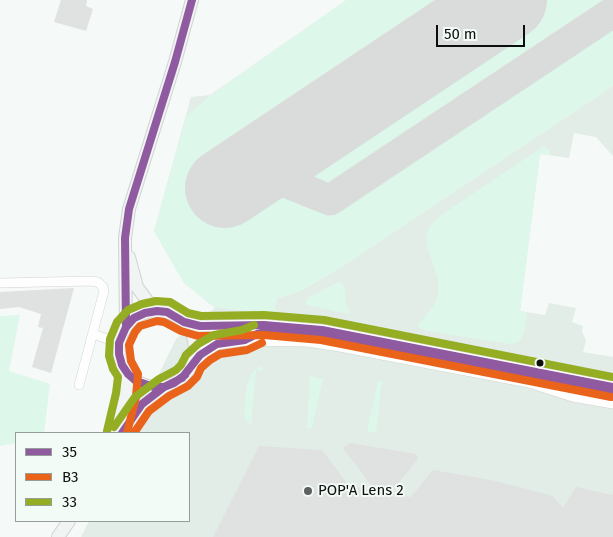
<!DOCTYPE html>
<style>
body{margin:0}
#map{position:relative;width:613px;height:537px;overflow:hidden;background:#f5f9f7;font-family:"Fira Sans",sans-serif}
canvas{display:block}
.legend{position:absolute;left:15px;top:432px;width:175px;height:90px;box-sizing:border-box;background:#f3fbf6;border:1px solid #979d99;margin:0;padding:6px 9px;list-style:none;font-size:15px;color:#0c0f0d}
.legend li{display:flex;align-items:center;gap:10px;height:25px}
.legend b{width:25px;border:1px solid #979d99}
.scale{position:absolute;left:436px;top:25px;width:89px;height:22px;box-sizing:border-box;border:2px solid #0c0f0d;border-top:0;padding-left:6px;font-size:15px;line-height:18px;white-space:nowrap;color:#0c0f0d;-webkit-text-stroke:4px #f3fbf6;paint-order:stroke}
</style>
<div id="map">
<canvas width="613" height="537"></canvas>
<ul class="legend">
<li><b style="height:6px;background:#8f5aa0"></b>35</li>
<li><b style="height:6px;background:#e9631b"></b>B3</li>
<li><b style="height:6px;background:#94ad23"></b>33</li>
</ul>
<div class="scale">50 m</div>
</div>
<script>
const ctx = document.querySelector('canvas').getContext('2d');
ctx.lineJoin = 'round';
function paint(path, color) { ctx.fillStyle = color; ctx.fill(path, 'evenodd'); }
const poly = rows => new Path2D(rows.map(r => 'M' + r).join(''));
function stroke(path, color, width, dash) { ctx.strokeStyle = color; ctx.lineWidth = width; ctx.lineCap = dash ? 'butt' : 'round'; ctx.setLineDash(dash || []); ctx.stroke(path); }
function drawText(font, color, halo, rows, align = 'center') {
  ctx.font = font + ' "Fira Sans",sans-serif'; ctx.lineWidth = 4; ctx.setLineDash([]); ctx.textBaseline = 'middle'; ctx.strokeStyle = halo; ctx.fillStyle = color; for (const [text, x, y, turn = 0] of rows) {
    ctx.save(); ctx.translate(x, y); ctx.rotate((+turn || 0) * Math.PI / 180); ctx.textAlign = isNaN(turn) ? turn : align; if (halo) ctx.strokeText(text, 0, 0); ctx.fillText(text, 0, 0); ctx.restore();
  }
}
paint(poly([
 [346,0,210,96,273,315,277,298,300,291,338,269,613,86,613,156,596,137,574,133,569,158,540,154,520,311,545,315,549,303,576,308,572,322,583,326,582,331,586,341,583,352,613,357,613,537,81,537,89,521,189,521,189,433,130,433,176,339,215,308,184,283,154,231,191,97,210,95]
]), '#e2ede7');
paint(poly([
 [346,0,613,0,613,86,338,269,300,291,277,298,274,315,215,307,184,283,154,231,187,115,210,96],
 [544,146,550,151,550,155,540,154,520,311,527,313,524,333,519,342,509,344,446,334,423,330,417,326,435,304,438,294,438,280,428,249,426,237,429,228,437,218],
 [338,282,342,283,345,288,346,304,350,312,348,314,306,305,305,302,308,298],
 [20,315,9,371,50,384,44,433,16,433,16,443,0,446,0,316],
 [262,366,263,371,256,370,251,425,244,418,247,383,254,370],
 [310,376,323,379,312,428,307,429],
 [378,381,382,381,376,433,367,431]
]), '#ddf8ea');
stroke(poly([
 [253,169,330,200,613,12]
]), '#dadcdb', 31);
stroke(poly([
 [225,188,507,0]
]), '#dadcdb', 80);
paint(poly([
 [61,0,87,0,86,6,93,9,86,31,54,22],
 [74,288,51,373,32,367,43,328,38,327,41,314,19,307,0,309,0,292],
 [350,443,416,454,418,459,390,493,411,497,433,470,491,480,553,496,563,508,576,487,613,495,613,537,213,537,259,446,322,450,349,486,375,490,343,448]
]), '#e0e1e1');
const minor = poly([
 [0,283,91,281,98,282,103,287,104,291,79,385],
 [93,334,119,343]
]);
const tertiary = poly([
 [184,322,200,326,264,325,322,330,613,387],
 [193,362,204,352,217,344,245,340,307,341,340,346,529,382,573,396,613,403]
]);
const secondary = poly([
 [129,257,137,287,148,302,157,311],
 '119 349a38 38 0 1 1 76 0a38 38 0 1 1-76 0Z',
 [126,327,125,238,129,209,175,62,192,0],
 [117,433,126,395,128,374],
 [122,433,142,404,164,387],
 [58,537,69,521]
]);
stroke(minor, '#d1d3d2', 10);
stroke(tertiary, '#d1d3d2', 12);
stroke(secondary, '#d1d3d2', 14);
stroke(minor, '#fefefe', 9);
stroke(tertiary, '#fefefe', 11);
stroke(secondary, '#f0f4f2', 12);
stroke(poly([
 [126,327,125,238,129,209,175,62,192,0],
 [613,387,322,330,264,325,200,326,184,322,167,312,157,311,145,313,134,318,126,327,119,343,119,354,122,365,128,374,136,381,154,387,164,387,182,378,200,355,217,344,245,340,257,334,269,332,343,340,613,392],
 [122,433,142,404,164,387,174,383,185,375]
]), '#8f5aa0', 8);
stroke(poly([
 [127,433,136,397,138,374,131,361,129,345,135,332,140,326,157,321,164,322,181,331,198,336,264,335,321,340,611,397],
 [134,433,149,411,169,396,188,386,197,377,201,368,210,360,220,354,247,350,262,343]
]), '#e9631b', 8);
stroke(poly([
 [114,427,135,397,159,379,176,370,181,365,186,355,198,344,214,335,242,330,254,325],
 [107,431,116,393,118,377,113,369,109,356,110,339,117,322,128,310,142,304,156,301,170,302,188,313,201,316,264,315,324,320,613,377]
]), '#94ad23', 8);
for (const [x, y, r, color] of [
 [540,363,4.5,"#0c0f0d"],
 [308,491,5,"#5e615f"]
]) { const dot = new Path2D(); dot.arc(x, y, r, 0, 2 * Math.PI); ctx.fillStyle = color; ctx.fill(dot); stroke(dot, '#f3fbf6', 2); }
drawText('15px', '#0c0f0d', '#f3fbf6', [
 ["POP'A Lens 2",318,491]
], 'left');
</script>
